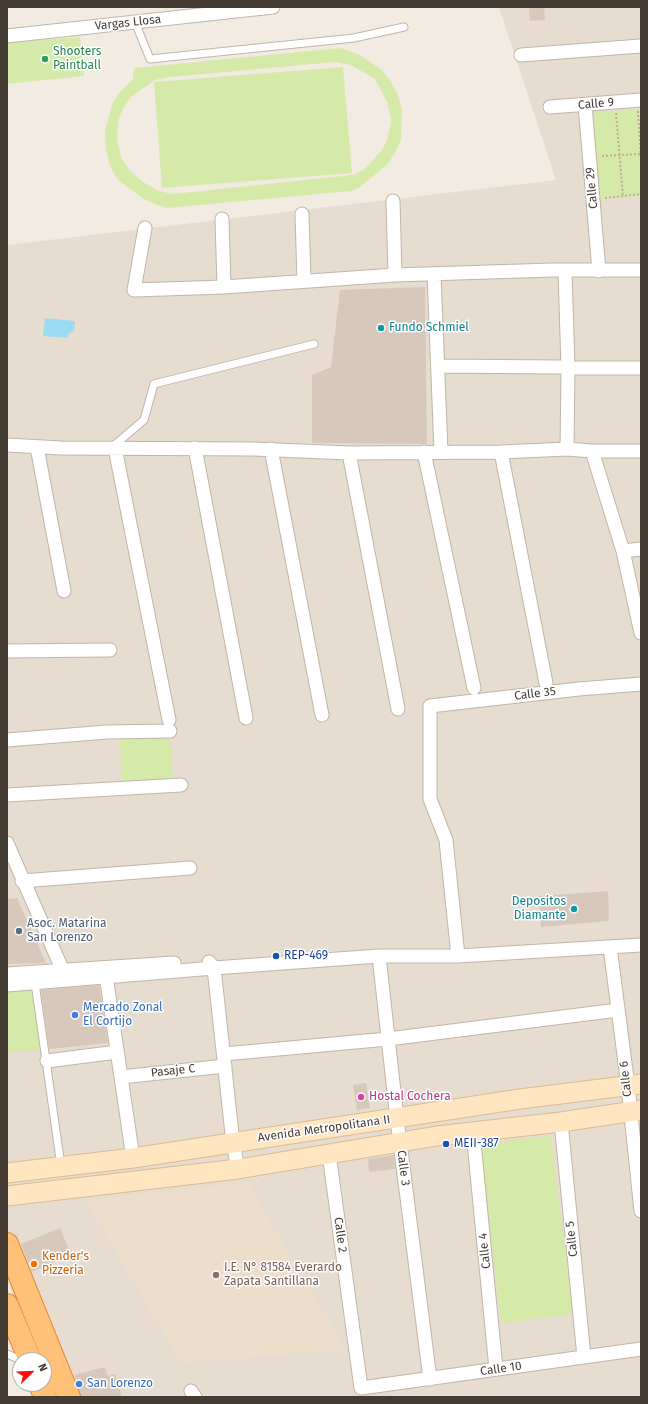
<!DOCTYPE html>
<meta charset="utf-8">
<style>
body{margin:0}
#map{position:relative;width:648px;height:1404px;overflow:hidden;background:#f2ebe2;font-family:"Fira Sans",sans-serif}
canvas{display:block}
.frame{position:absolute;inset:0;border:8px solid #443b33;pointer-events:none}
.north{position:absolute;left:12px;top:1352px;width:40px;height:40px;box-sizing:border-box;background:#fff;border:1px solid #b4b1ad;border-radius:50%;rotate:67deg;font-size:11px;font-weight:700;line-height:16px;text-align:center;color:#443b33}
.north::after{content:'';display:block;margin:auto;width:14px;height:18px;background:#ff0d0d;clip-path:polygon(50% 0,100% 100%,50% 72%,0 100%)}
</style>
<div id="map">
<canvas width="648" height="1404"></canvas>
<div class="frame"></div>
<div class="north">N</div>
</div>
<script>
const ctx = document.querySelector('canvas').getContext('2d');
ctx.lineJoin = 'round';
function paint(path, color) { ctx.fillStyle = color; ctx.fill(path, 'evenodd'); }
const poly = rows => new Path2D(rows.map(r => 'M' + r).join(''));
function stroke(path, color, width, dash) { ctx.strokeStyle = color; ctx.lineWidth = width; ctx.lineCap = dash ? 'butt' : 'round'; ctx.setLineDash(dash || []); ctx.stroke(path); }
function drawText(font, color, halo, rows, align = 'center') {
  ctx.font = font + ' "Fira Sans",sans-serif'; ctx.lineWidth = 3; ctx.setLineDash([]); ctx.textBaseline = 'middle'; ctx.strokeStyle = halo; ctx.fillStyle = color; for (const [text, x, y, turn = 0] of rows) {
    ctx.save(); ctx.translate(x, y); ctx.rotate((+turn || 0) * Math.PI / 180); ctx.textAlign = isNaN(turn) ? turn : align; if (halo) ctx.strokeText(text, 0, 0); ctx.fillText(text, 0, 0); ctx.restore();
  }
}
paint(poly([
 [499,7,641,7,641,1397,54,1397,44,1372,44,1360,39,1360,7,1280,7,245,556,180]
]), '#e6dcd0');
paint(poly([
 [248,1183,346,1350,181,1363,85,1200]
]), '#ecdecb');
paint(poly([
 [80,37,84,76,7,84,7,42],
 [341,48,360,55,382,70,390,80,397,93,402,108,401,140,395,153,387,165,360,187,351,191,167,208,157,205,142,198,117,179,109,163,106,149,105,132,112,104,119,93,133,79,134,68],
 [336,62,351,65,375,79,388,104,391,122,388,137,382,150,365,169,353,175,173,194,159,191,143,182,130,171,121,157,117,139,118,121,123,108,132,96,155,80,170,77],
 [343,67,352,173,162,188,154,82],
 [638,109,641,149,641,196,599,199,591,113],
 [170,738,173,781,122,784,120,740],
 [33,987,43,1049,7,1053,7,991],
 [551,1136,573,1314,501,1323,480,1144]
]), '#d5e9a9');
paint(poly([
 [45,318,75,321,74,331,69,333,67,338,43,336]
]), '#9bdcf2');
paint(poly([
 [529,7,544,7,545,20,530,21],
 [425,287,427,444,312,443,312,375,331,367,340,290],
 [608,891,609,921,541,927,539,896],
 [17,898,46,963,7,964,7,899],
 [99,985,108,1043,49,1049,41,990],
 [366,1083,370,1108,357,1110,353,1085],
 [394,1155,395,1169,369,1172,368,1159],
 [60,1228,71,1255,32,1272,21,1244],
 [105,1367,108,1376,115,1374,122,1397,81,1397,74,1375]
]), '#d7c8bb');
const service = poly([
 [135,22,150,59,354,38,404,27],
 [111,448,144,420,154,384,314,344],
 [35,983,61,1166],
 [7,1354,21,1360]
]);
const minor = poly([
 [7,36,273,7],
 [521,55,641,46],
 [585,105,599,271],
 [550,107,641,100],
 [393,201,395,275],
 [302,214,304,281],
 [222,219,224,287],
 [145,228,134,290,224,287,395,275,552,270,641,270],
 [565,271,568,368,567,449,592,451,623,551,641,633],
 [434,274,441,452],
 [438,366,560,367],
 [568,368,641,368],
 [7,445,61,448,253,449,349,453,501,452,567,449],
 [37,447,64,591],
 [115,448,169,720],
 [195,448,246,718],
 [271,449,322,715],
 [592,451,641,451],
 [424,452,474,688],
 [501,452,546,683],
 [349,453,398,709],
 [623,551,641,549],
 [7,651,110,650],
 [7,740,107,732,170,731],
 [7,795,181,785],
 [7,843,63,971],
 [22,881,190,868],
 [610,947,628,1086,641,1211],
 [379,956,397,1119,430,1379],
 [458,956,446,840,430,799,430,706,579,689,641,684],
 [209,962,214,968,233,1143,238,1169],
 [105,969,133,1158],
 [7,974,174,963],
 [7,985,214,968,379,956,458,956,641,945],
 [224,1054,388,1039,618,1010],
 [47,1061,117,1052],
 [121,1077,225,1066],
 [561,1122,584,1357],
 [473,1132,496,1369],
 [329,1154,361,1388,641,1349],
 [191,1391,195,1397]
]);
const secondary = poly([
 [7,1173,133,1158,520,1099,641,1084],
 [7,1196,238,1169,437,1136,561,1122,641,1110]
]);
const trunk = poly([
 [7,1244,69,1397],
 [7,1305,30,1360],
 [40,1384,45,1397]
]);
stroke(service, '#c1b4a8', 9);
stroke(minor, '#c1b4a8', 15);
stroke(secondary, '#d8bb92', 21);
stroke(trunk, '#e3842c', 24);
stroke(poly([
 [638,111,641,160],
 [616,113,623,196],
 [602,156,641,154],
 [605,198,641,194]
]), '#c0ab96', 2, [2, 2]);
stroke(service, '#fff', 7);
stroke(minor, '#fff', 13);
stroke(secondary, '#ffe6c0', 19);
stroke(trunk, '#ffc078', 22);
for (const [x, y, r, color] of [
 [45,59,4,"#2e9e5b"],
 [381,328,4,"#0f9aa8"],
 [574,909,4,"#0f9aa8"],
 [19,931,4,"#5c6f8a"],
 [276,956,4,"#1a4fb4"],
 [75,1015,4,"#3f7fe0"],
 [361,1097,4,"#d1479c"],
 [446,1144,4,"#1a4fb4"],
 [34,1264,4,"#e8710a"],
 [216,1275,4,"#8d6e63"],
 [79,1384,4,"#3f7fe0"]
]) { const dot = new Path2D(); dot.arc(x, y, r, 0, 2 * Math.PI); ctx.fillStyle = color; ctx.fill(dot); stroke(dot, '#fff', 1.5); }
drawText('12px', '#443b33', '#fff', [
 ["Vargas Llosa",128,23,-6],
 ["Calle 9",596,104,-5],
 ["Calle 29",592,188,-95],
 ["Calle 35",535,694,-7],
 ["Pasaje C",173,1071,-6],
 ["Calle 6",626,1079,-96],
 ["Avenida Metropolitana II",324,1129,-8],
 ["Calle 3",403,1168,83],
 ["Calle 2",340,1235,82],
 ["Calle 5",572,1239,-96],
 ["Calle 4",485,1251,-96],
 ["Calle 10",501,1369,-8]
]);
drawText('12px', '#27864d', '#fff', [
 ["Shooters",53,52],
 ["Paintball",53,66]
], 'left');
drawText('12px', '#0d838f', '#fff', [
 ["Fundo Schmiel",389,328],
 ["Depositos",566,902,"right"],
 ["Diamante",566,916,"right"]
], 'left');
drawText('12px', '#4e5e75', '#fff', [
 ["Asoc. Matarina",27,924],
 ["San Lorenzo",27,938]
], 'left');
drawText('12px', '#164399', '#fff', [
 ["REP-469",284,956],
 ["MEII-387",454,1144]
], 'left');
drawText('12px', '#366cbe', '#fff', [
 ["Mercado Zonal",83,1008],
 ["El Cortijo",83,1022],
 ["San Lorenzo",87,1384]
], 'left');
drawText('12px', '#b23c85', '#fff', [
 ["Hostal Cochera",369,1097]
], 'left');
drawText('12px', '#c56008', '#fff', [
 ["Kender's",42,1257],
 ["Pizzeria",42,1271]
], 'left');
drawText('12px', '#785e54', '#fff', [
 ["I.E. N° 81584 Everardo",224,1268],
 ["Zapata Santillana",224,1282]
], 'left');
</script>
